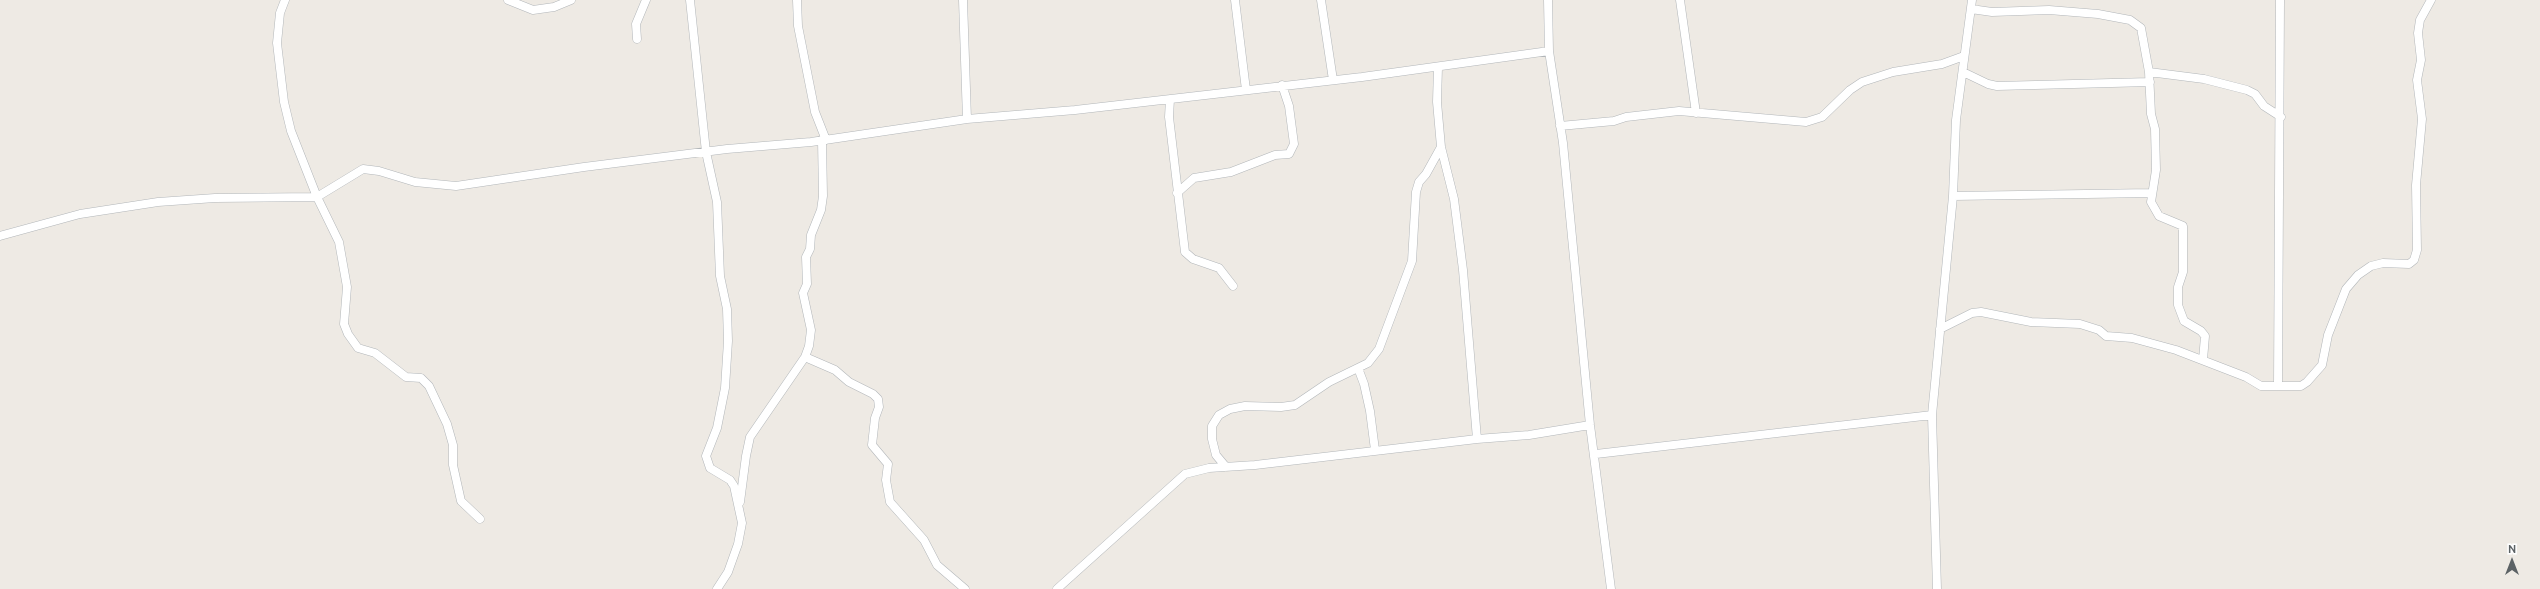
<!DOCTYPE html>
<style>
body{margin:0}
#map{position:relative;width:2540px;height:589px;overflow:hidden;background:#eeeae4;font-family:Ubuntu,sans-serif}
canvas{display:block}
.north{position:absolute;left:2492px;top:541px;width:40px;height:40px;-webkit-text-stroke:3px #fff;paint-order:stroke;rotate:0deg;font-size:11px;font-weight:700;line-height:16px;text-align:center;color:#5c6265}
.north::after{content:'';display:block;margin:auto;width:14px;height:18px;background:#5c6265;clip-path:polygon(50% 0,100% 100%,50% 72%,0 100%)}
</style>
<div id="map">
<canvas width="2540" height="589"></canvas>
<div class="north">N</div>
</div>
<script>
const ctx = document.querySelector('canvas').getContext('2d');
ctx.lineJoin = 'round';
const poly = rows => new Path2D(rows.map(r => 'M' + r).join(''));
function stroke(path, color, width, dash) { ctx.strokeStyle = color; ctx.lineWidth = width; ctx.lineCap = dash ? 'butt' : 'round'; ctx.setLineDash(dash || []); ctx.stroke(path); }
const street = poly([
 [285,0,280,13,277,43,284,102,291,131,317,197,339,242,347,287,344,324,348,334,358,348,375,353,406,377,421,378,429,386,447,424,453,445,453,465,461,501,480,519],
 [508,0,533,10,554,7,571,0],
 [690,0,706,152,717,202,720,276,727,309,728,341,725,388,717,428,706,456,710,468,730,480,734,486,742,523,738,544,728,572,717,589],
 [797,0,798,26,815,112,826,140],
 [963,0,967,119],
 [1235,0,1246,90],
 [1321,0,1333,80],
 [1548,0,1549,51,1563,143,1590,425,1611,589],
 [1680,0,1696,113],
 [1971,9,1992,12,2049,10,2098,14,2130,20,2141,28,2149,72,2151,114,2155,129,2156,170,2151,202,2159,216,2183,226,2183,272,2178,287,2178,305,2184,321,2201,331,2205,336,2203,360],
 [637,39,636,24,646,0],
 [1438,67,1437,102,1441,147,1454,199,1463,270,1477,439],
 [1963,72,1988,84,1997,86,2150,82],
 [2149,72,2204,79,2247,90,2255,94,2264,106,2281,117],
 [1170,99,1169,117,1185,252,1193,259,1219,268,1233,286],
 [1560,126,1614,121,1626,117,1679,111,1806,122,1822,117,1850,90,1862,82,1893,72,1942,64,1964,56],
 [1177,193,1194,178,1231,172,1275,155,1289,154,1294,144,1289,106,1282,85],
 [1953,196,2152,193],
 [0,236,80,214,158,202,215,198,317,197,363,169,379,171,415,182,456,186,584,167,727,149,811,142,967,119,1075,110,1362,77,1549,51],
 [1940,329,1972,313,1981,312,2031,322,2080,324,2099,330,2106,336,2132,338,2176,350,2246,377,2261,386,2301,386,2307,382,2322,365,2328,335,2346,289,2358,275,2371,266,2383,263,2409,264,2414,260,2417,250,2416,185,2422,119,2417,80,2421,60,2418,33,2420,20,2431,0],
 [805,357,835,370,849,382,873,394,878,399,879,407,875,418,872,445,888,464,886,480,890,502,924,540,937,565,965,589],
 [1358,368,1364,384,1370,411,1375,450],
 [2278,386,2280,0],
 [1596,454,1932,415],
 [1226,467,1216,455,1212,439,1212,426,1219,415,1230,409,1245,406,1281,407,1295,405,1329,382,1368,363,1379,349,1412,261,1416,192,1419,182,1426,174,1441,147],
 [740,502,746,456,750,437,805,357,809,346,811,330,803,293,807,284,806,257,810,249,811,235,821,210,823,196,822,140],
 [1057,589,1185,474,1209,468,1255,465,1477,439,1529,435,1590,425],
 [1937,589,1932,415,1953,196,1956,120,1972,0]
]);
stroke(street, '#b2b6b9', 9);
stroke(street, '#fff', 8);
</script>
